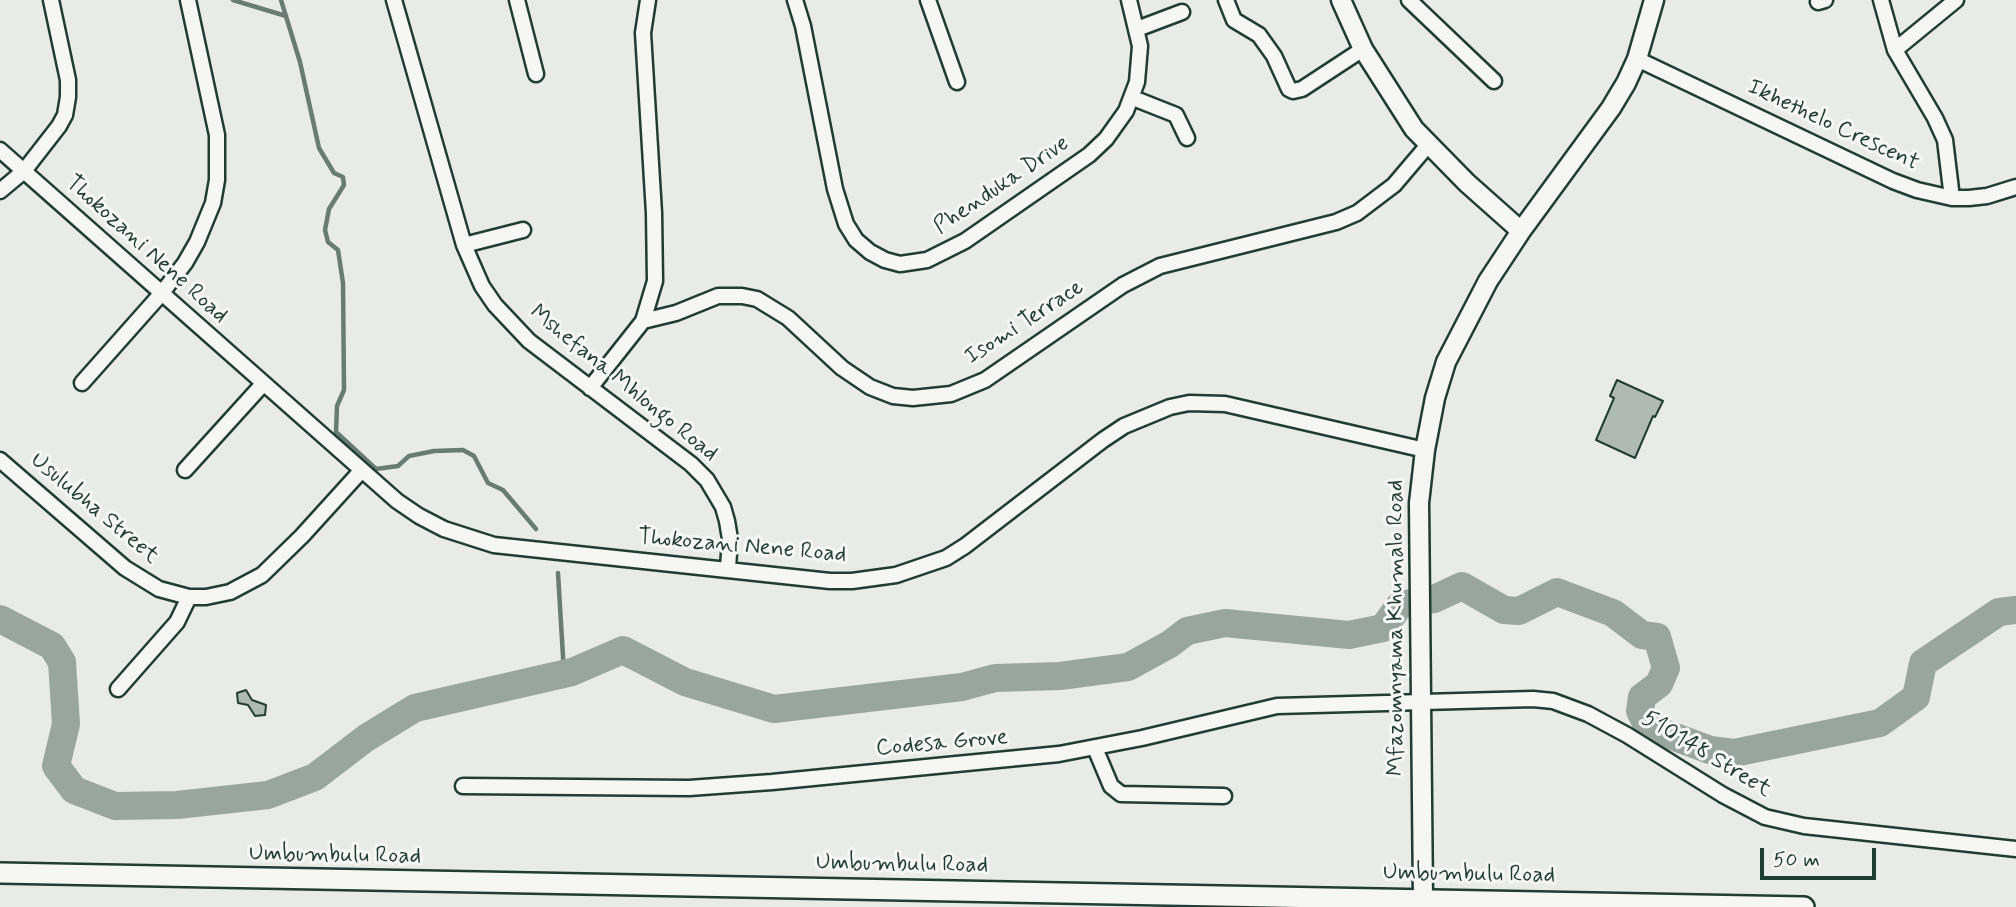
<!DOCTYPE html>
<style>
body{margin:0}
#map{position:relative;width:2016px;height:907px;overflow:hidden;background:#e9ebe7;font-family:Mynerve,sans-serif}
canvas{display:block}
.scale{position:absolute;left:1760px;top:848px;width:116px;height:32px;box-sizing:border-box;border:4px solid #1f3d34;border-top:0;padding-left:9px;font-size:21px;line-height:24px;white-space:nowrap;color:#1f3d34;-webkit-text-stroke:5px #f6f6f2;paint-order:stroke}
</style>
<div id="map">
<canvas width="2016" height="907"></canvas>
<div class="scale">50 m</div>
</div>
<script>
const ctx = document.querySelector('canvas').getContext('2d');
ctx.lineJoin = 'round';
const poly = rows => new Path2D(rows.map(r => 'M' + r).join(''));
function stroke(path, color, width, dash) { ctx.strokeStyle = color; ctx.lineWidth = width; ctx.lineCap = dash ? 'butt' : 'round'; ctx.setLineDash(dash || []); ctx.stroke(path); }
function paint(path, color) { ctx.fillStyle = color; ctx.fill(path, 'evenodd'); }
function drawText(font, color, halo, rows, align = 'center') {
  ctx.font = font + ' Mynerve,sans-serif'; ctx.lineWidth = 6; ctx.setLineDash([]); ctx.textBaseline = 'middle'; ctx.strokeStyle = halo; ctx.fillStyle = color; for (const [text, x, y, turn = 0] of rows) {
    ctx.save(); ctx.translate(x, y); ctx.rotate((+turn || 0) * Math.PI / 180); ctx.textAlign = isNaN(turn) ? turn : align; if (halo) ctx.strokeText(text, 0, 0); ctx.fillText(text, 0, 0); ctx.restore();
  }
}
stroke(poly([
 [233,0,286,16],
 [281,0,300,62,319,148,334,173,343,177,344,185,329,209,325,230,328,242,338,250,343,283,344,390,337,406,336,432,376,469,398,466,409,456,434,451,463,450,474,456,488,483,503,490,536,529],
 [558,573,564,673]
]), '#687c75', 4.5);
stroke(poly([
 [0,619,52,646,62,662,66,724,56,766,74,790,115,806,177,805,268,795,315,777,366,738,415,708,572,672,623,650,685,682,774,709,962,687,995,678,1060,676,1128,667,1170,644,1187,631,1225,623,1349,635,1383,628,1400,605,1434,599,1462,586,1504,610,1519,611,1557,592,1613,613,1642,635,1657,637,1666,668,1659,684,1642,697,1640,711,1648,727,1710,750,1734,753,1880,723,1916,697,1923,663,1999,612,2016,610]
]), '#99a6a0', 28);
const building = poly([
 [1617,380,1663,401,1655,417,1653,416,1635,458,1596,440,1614,398,1610,396,1617,380],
 [246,690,252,700,266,705,265,715,255,716,248,705,238,703,237,693,246,690]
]);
paint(building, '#b0bab5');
stroke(building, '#1f3d34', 2);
const minor = poly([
 [394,0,464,245,482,286,495,305,529,341,691,464,707,480,723,507,727,521,730,539,728,568],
 [517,0,536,74],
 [795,0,803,26,835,189,846,224,856,240,870,252,885,260,900,264,927,260,965,241,1089,155,1106,139,1126,111,1137,82,1140,46,1129,0],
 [928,0,957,82],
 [1226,0,1234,20,1259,35,1274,56,1289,89,1293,91,1302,89,1363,49],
 [1409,0,1494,81],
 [1881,0,1895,50,1935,118,1945,140,1952,198],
 [1818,2,1825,0],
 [1137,29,1182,12],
 [1895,50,1956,0],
 [1637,59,1893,181,1917,190,1952,198,1969,198,1987,196,2016,187],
 [1133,98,1176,115,1187,138],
 [0,150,397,501,419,516,444,529,494,545,830,581,852,581,896,575,946,558,965,546,1103,440,1124,426,1170,407,1189,403,1225,404,1425,450],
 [0,191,24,171,59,126,65,115,68,97,68,80,51,0],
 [464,245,523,230],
 [643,321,676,313,718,296,742,296,757,299,788,318,842,368,870,387,893,396,913,398,951,394,985,380,1123,285,1160,266,1336,222,1357,213,1394,185,1428,145],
 [82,383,161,294,185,263,197,242,213,203,217,180,217,135,188,0],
 [590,388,643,321,655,281,654,213,643,33,648,0],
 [0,460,125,568,159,589,189,597,206,597,230,592,262,575,302,536,361,471],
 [185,470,263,384],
 [118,689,177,622,189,597],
 [1095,748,1111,786,1121,794,1224,796],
 [463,786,689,788,772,782,1059,754,1142,738,1277,706,1533,699,1553,701,1588,714,1627,735,1723,795,1765,817,1804,826,2016,849]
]);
const tertiary = poly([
 [1341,0,1363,49,1414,129,1467,183,1521,231],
 [1423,898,1419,503,1425,450,1435,398,1446,362,1488,281,1521,231,1611,108,1626,83,1637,59,1654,0]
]);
const secondary = poly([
 [0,873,1804,907]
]);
stroke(minor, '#1f3d34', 19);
stroke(tertiary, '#1f3d34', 23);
stroke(secondary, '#1f3d34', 24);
stroke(minor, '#f6f6f2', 14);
stroke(tertiary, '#f6f6f2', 18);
stroke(secondary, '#f6f6f2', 19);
drawText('23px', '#1f3d34', '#f6f6f2', [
 ["Ikhethelo Crescent",1833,126,25],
 ["Phenduka Drive",1002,186,-34],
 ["Thokozani Nene Road",146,250,42],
 ["Isomi Terrace",1025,323,-33],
 ["Mshefana Mhlongo Road",623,384,39],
 ["Usulubha Street",94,509,40],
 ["Thokozani Nene Road",742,547,5],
 ["Mfazomnyama Khumalo Road",1397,628,-90],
 ["Codesa Grove",942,744,-5],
 ["510148 Street",1706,755,31],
 ["Umbumbulu Road",335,856,1],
 ["Umbumbulu Road",902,865,1],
 ["Umbumbulu Road",1469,875,1]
]);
</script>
